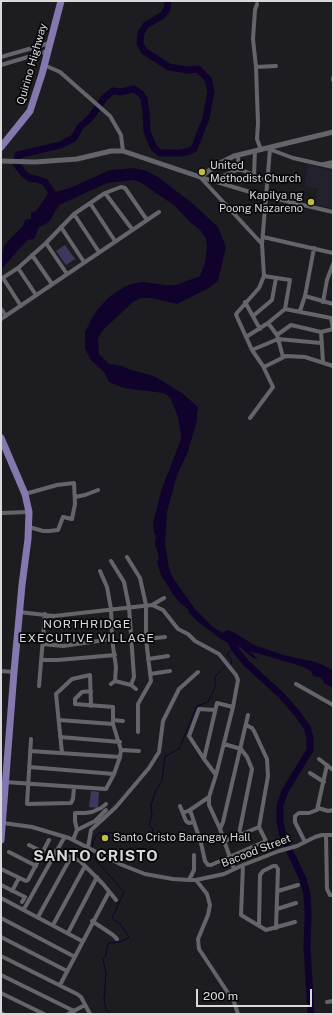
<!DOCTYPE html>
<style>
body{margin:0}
#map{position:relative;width:334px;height:1015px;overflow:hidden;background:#1d1d21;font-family:"Public Sans",sans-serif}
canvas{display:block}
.frame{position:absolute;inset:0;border:2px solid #d9d9dc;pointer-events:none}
.scale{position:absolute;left:196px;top:989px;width:116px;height:18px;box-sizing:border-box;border:2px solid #d9d9dc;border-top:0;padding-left:5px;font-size:12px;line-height:14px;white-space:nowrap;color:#d9d9dc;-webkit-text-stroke:3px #080709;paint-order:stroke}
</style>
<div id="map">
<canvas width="334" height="1015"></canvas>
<div class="frame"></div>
<div class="scale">200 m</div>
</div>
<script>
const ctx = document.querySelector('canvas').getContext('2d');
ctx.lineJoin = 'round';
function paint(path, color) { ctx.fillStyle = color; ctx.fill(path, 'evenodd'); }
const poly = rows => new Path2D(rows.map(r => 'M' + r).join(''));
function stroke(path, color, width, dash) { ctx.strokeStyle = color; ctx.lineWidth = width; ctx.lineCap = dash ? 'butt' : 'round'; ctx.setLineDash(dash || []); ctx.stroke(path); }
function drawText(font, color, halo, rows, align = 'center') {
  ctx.font = font + ' "Public Sans",sans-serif'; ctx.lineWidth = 3.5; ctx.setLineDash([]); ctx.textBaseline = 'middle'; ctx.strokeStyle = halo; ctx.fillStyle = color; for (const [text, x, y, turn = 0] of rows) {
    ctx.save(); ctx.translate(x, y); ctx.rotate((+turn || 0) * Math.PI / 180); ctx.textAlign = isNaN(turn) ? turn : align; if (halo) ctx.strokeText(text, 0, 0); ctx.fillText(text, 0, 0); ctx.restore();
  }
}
paint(poly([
 [308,164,333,171,333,208,314,204,318,189,305,185]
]), '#23212c');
paint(poly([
 [65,245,75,259,66,265,56,251],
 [91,791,99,792,98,808,89,807]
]), '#40385a');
paint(poly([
 [134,168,147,171,158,177,192,203,218,227,226,247,218,281,209,288,177,304,152,298,141,298,133,302,102,331,98,339,99,354,109,364,122,366,131,370,154,376,182,393,198,407,196,425,187,454,177,475,167,512,165,544,169,568,173,578,195,609,213,627,223,633,227,630,235,633,254,645,263,648,283,655,315,662,325,666,333,671,333,688,324,683,322,678,313,676,311,671,301,666,249,651,258,659,253,658,241,648,222,640,197,621,189,613,188,609,180,603,173,594,161,575,157,562,159,558,155,543,156,536,154,533,153,523,162,488,180,442,181,436,178,417,170,397,164,393,124,388,109,382,105,373,91,360,85,349,85,332,92,318,97,310,109,297,118,291,126,286,135,283,143,282,166,285,176,285,200,276,205,263,207,246,206,238,200,230,190,222,175,206,140,182,133,180,107,183,59,205,49,222,38,228,37,233,34,239,28,240,20,248,1,270,1,253,3,251,4,246,7,242,23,226,25,220,31,219,31,212,36,211,48,194,70,188,110,170]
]), '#11022c');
stroke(poly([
 [231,664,232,660,227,654,234,648],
 [92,847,93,841,98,833,120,833,149,838,151,836,153,832,152,828,149,825,152,815,151,805,156,790,162,781,165,756,179,749,197,706,208,702,215,688,215,677,225,666],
 [91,852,94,858,124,892,112,918,120,924,129,937,120,942,109,943,107,946,106,955,103,959,106,973,104,999,106,1010,111,1014]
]), '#11022c', 1);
stroke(poly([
 [58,197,53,194,45,182,36,179,30,178,25,175,16,164,18,155,60,145,74,138,80,127,91,117,105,97,113,91,120,92,134,89,141,94,144,99,146,112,147,132,154,148,160,153,181,153,189,151,194,149,206,118,211,91,208,79,198,69,188,70,169,67,144,51,140,43,141,33,146,25,163,15,167,9,168,1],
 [230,640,234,648,246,663,281,695,296,712,307,727,310,738,310,750,285,791,280,805,280,823,284,839,303,879,307,894,308,915,307,947,311,1014]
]), '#11022c', 7);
stroke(poly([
 [257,4,255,10,253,39,256,67,258,123,257,139,261,150],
 [1,57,50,43],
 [1,65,48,51],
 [44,65,60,72,110,116,121,135,123,151],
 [256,67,276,66],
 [333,78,333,80],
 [269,149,293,158,333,167],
 [270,149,262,244,264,276,259,288,236,314,237,317,252,350,263,366,266,366,286,356,305,357,333,366],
 [238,156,239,169],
 [324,164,333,162],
 [254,175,255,151],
 [200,177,260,195,333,212],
 [201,178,262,244],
 [214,180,239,169,267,180],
 [105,193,132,229],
 [90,203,115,241],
 [74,214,99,252],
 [61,227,84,262],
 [263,237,333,253],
 [46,243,67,274],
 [32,255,52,284],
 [18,268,36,295],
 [264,276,290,280,285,309],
 [3,278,21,306],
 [1,279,18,268,46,243,74,214,105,193,121,187,125,188,147,220],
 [305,296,333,304],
 [245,302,260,329],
 [323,302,327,280,333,264],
 [1,309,6,316],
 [300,311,305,296,314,248],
 [253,316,272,300,276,278],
 [1,319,159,212],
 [268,323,277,335,283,357],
 [321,332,323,362],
 [277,335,291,325,321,332,333,329],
 [246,337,268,323,285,309,331,318,333,328],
 [252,350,278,339,321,343],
 [250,418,273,387,263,366],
 [25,494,57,485,74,483,75,504,72,519,63,517,58,530,49,531,43,531,29,527],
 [75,497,85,495,98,490],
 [1,513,29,512],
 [127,557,140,578,146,605,146,639,151,681,138,704,138,732],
 [111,561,124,582,129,607,134,677,131,685],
 [100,571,107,587,111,609,112,639,116,667,115,681,111,684],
 [152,605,163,610,178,629,188,634,195,641,219,654,236,675,238,680,233,707,216,775,209,797,209,805,220,829,234,869],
 [19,612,54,616,152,605,164,598],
 [146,639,165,637],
 [43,644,63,646,112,639],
 [148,659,168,656],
 [42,660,58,660,115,655],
 [1,671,14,672],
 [150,674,170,671],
 [115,681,131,685,136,689],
 [296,684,333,705],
 [39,686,45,614],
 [215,710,199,709,189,736,204,759,216,775],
 [59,720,113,724],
 [113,720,123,721],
 [60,737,120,742],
 [31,739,27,804,71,803,73,799,74,787],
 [224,744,241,749,247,757,252,769,239,834],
 [121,750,139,751],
 [30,751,120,757],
 [62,753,56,694,72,679,90,675,91,706],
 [204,759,217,703,233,707],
 [319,759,333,770],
 [29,767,114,774],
 [310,773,324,782],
 [5,782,106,789,114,774,120,757,121,750,113,724,113,707,75,704,75,699,82,692,91,691],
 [180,806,186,821,189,823,194,822],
 [318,808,328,811,333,810],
 [190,810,201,843,205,861,208,865,211,865,266,841,259,827],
 [183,813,190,810,209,797],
 [3,823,32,827,69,838,122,865,145,874,173,879,189,880,196,880,224,874,243,865,279,851,297,846,315,837,322,835,333,835],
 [220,829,223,822,248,715],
 [77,830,95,821,106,810],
 [326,835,327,889,330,895,333,895],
 [73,840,77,830,75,821,75,813,85,813,92,812,101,808,106,804],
 [225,841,259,827,268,776,267,759,254,731,252,728,246,725],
 [305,842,295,822,295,816,299,813,309,813,317,810,327,765],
 [29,845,43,852],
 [88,847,91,830,116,807,149,768,159,752,163,721,179,689,198,672],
 [56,851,80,861,103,884,116,900],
 [9,852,36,866],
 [243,865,241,915,266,930,295,922],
 [1,869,26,881,28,880,49,840],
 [189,880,194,870,194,855],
 [196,880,207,894,210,905,208,915,198,939,199,949,234,1002,238,1014],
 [1,885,25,897,22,902],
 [12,891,19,878],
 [278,891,298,885],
 [1,898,82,941],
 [24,909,64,838],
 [277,909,296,903],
 [38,917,71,857],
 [1,918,75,957],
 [92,921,113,935,117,939],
 [53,925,85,866],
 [259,925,260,875,263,871,273,866,276,866,278,869,276,928],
 [68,933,97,877],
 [1,937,67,971],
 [1,956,77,994,81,997,90,1014],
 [1,975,74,1011],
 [60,985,109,892],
 [1,993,44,1014],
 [327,1002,333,1001],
 [1,1013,3,1014],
 [68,1014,85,1005]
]), '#65646a', 4);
stroke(poly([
 [1,161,35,162,77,159,111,151,123,151,200,177,220,163,234,156,333,132]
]), '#65646a', 5);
stroke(poly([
 [1,147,30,111,42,74,61,1],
 [1,438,25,494,29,512,28,539,22,585,14,672,1,840]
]), '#8578ae', 7);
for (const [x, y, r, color] of [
 [202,172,4,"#c2bd3f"],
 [311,202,4,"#c2bd3f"],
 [105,838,4,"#c2bd3f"]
]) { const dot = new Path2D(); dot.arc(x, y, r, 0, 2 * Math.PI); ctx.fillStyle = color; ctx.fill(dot); stroke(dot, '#080709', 1.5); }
drawText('11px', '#d9d9dc', '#080709', [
 ["Quirino Highway",32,64,-74],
 ["Bacood Street",256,851,-21]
]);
drawText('11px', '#d9d9dc', '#080709', [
 ["United",210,166],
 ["Methodist Church",210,179],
 ["Kapilya ng",303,196,"right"],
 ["Poong Nazareno",303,209,"right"],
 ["Santo Cristo Barangay Hall",113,838]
], 'left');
ctx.letterSpacing = '1px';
drawText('12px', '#d9d9dc', '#080709', [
 ["NORTHRIDGE",87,624],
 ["EXECUTIVE VILLAGE",87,638]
]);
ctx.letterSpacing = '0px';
ctx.letterSpacing = '1px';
drawText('bold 15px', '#d9d9dc', '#080709', [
 ["SANTO CRISTO",96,856]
]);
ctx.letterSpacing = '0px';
</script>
